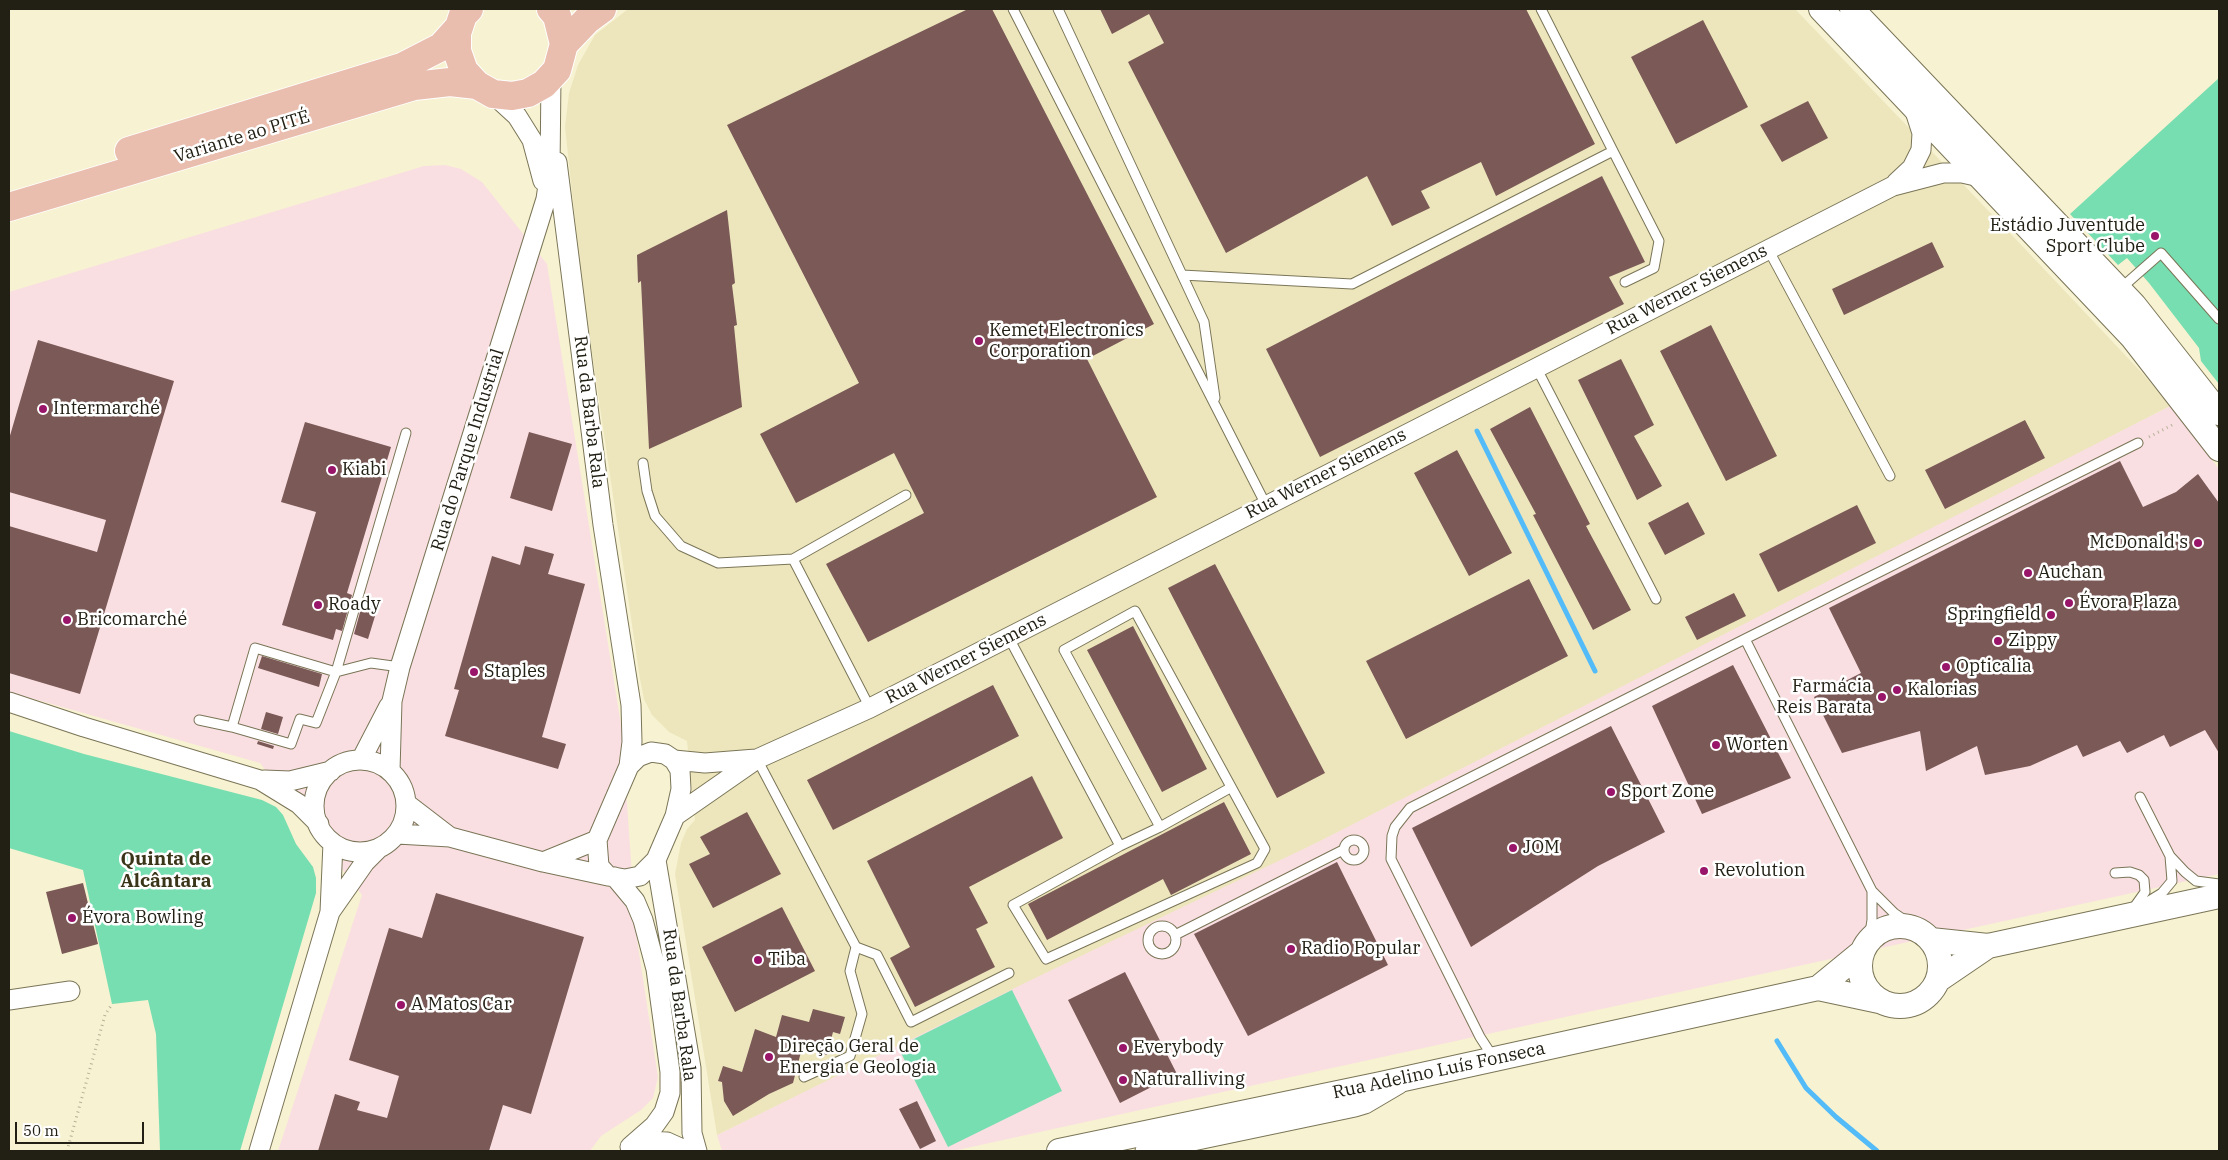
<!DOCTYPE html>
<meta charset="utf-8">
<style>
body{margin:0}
#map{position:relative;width:2228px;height:1160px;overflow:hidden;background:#f7f2d1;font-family:"IBM Plex Serif",serif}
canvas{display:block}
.frame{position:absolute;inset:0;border:10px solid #222014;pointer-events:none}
.scale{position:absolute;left:15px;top:1122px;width:129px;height:22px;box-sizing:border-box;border:2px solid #222014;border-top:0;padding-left:6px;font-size:15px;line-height:18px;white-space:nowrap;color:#222014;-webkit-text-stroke:4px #fff;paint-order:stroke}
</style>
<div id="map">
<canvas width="2228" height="1160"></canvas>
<div class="frame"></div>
<div class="scale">50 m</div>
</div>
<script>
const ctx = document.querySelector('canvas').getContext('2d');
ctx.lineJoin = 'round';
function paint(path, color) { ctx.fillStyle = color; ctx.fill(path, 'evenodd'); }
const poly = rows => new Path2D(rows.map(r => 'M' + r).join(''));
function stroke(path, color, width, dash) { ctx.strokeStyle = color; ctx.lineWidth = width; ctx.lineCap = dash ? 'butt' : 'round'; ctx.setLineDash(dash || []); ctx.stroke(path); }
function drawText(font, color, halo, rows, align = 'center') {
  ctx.font = font + ' "IBM Plex Serif",serif'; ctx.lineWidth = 5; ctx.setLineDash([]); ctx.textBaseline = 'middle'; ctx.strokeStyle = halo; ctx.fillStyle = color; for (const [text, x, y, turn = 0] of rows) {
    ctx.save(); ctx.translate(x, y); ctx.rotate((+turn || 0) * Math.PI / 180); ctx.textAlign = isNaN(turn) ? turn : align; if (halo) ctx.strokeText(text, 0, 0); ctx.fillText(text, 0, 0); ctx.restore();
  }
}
paint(poly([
 [445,165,461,169,482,182,547,264,622,731,636,933,658,1077,653,1098,641,1110,601,1136,590,1151,278,1151,362,895,260,763,9,692,9,292,424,166],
 [2170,406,2219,469,2219,874,953,1151,722,1151,717,1135]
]), '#fadfe2');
paint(poly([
 [628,9,1795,9,2027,251,2143,374,2170,406,1320,841,1029,981,717,1135,675,874,681,843,687,829,695,820,687,741,669,732,652,715,644,699,640,679,582,285,565,127,569,93,578,65,595,35]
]), '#ede6bd');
paint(poly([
 [2219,78,2219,384,2201,361,2199,348,2149,283,2127,258,2118,265,2070,214],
 [9,731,84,754,262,800,276,807,283,815,296,844,313,867,316,878,316,893,240,1151,160,1151,156,1034,148,1000,112,1004,83,870,9,848],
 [1012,990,1062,1091,948,1147,898,1047]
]), '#76deb0');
stroke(poly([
 [1477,431,1595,671],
 [1777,1041,1806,1088,1836,1117,1877,1151]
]), '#53bbf8', 5);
paint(poly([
 [968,9,992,9,1154,324,1087,359,1157,497,868,642,826,564,924,513,894,453,796,503,760,434,859,383,727,125],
 [1100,9,1526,9,1595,144,1496,196,1481,162,1421,191,1430,208,1392,226,1367,176,1226,253,1128,62,1164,43,1149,14,1112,34],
 [1703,20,1748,107,1676,144,1631,57],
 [1808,101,1828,138,1782,162,1760,125],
 [1602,176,1645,262,1609,277,1624,304,1320,457,1266,349],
 [727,210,735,283,732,285,737,325,734,326,742,407,649,449,641,281,638,283,637,255],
 [1932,242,1944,267,1844,315,1832,289],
 [1711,325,1777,456,1726,481,1660,351],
 [38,340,174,381,80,694,9,673,9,526,97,552,106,520,9,492,9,439],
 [1621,359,1654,425,1634,436,1662,486,1637,500,1578,380],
 [1530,407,1590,524,1586,526,1631,610,1593,630,1533,515,1536,514,1490,429],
 [2025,420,2045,458,1945,509,1925,470],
 [305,422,391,447,347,593,352,595,342,631,336,629,333,640,282,625,316,512,281,502],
 [529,432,572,444,552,511,510,498],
 [1457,450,1512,553,1469,576,1414,473],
 [2120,461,2143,507,2176,492,2198,474,2219,503,2219,753,2205,730,2170,747,2164,735,2127,753,2120,741,2083,757,2077,745,2030,766,1985,775,1977,746,1926,771,1920,731,1842,753,1814,697,1861,673,1829,608],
 [1688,502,1705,534,1665,555,1648,523],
 [1857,505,1876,543,1778,592,1759,554],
 [525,546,554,554,548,574,585,584,542,737,566,744,558,769,445,736,459,690,454,689,492,556,520,565],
 [1215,564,1325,773,1277,798,1168,588],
 [1529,579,1568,656,1406,739,1366,661],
 [1734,593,1746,616,1697,640,1685,617],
 [364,598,379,603,368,639,354,634],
 [1133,626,1207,769,1162,792,1087,650],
 [262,656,322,674,319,687,258,668],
 [1733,665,1791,778,1702,814,1652,706],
 [993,685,1019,736,833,830,807,780],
 [266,712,283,717,278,734,261,729],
 [1611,726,1665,832,1598,866,1471,947,1412,828],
 [258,741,274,746,273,749,257,744],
 [1032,776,1063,838,969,887,988,923,976,929,995,967,915,1007,890,958,910,947,867,861],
 [1224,802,1251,854,1171,895,1163,879,1047,940,1028,904],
 [747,812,781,874,713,908,689,864,710,854,700,837],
 [1337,862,1388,965,1248,1036,1194,934],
 [83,883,98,944,62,954,46,892],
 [436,893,584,937,531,1114,503,1105,489,1151,318,1151,335,1094,360,1102,357,1110,387,1118,399,1076,349,1060,389,928,422,938],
 [782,907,815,971,735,1012,702,947],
 [1125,972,1177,1074,1120,1103,1068,1000],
 [813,1009,845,1017,840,1034,833,1032,827,1055,802,1048,793,1083,769,1094,733,1116,724,1101,722,1082,718,1081,723,1066,742,1072,755,1029,776,1037,782,1015,809,1022],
 [917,1101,936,1141,920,1149,899,1109]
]), '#7a5956');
const service = poly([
 [1013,9,1266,505],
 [1058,9,1204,322,1215,398],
 [1613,151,1659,241,1654,268,1625,282],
 [1768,249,1890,476],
 [1182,275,1352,284,1613,151,1541,9],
 [2120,289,2161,253,2219,319],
 [1536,367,1656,599],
 [643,463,647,491,655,516,681,546,718,563,793,559],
 [1009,638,1120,846,1013,905,1046,959,1257,863,1265,849,1135,611,1064,650,1160,827,1230,788],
 [1745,639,2138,443],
 [870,708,793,559,906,495],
 [199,720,232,727,255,648,336,672,371,663,400,667],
 [232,727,291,744,300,719,316,723,336,672,406,433],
 [757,759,856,947],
 [2140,797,2170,856,2185,872,2196,881,2219,884],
 '1344 850a10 10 0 1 1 20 0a10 10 0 1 1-20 0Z',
 [1120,846,1160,827],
 [2115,873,2130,872,2139,875,2144,880,2145,892,2135,906],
 [2144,904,2162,893,2172,881,2170,856],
 '1148 940a14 14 0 1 1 28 0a14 14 0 1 1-28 0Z',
 [1175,935,1343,850],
 [1869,939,1872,920,1872,891],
 [856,947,877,955,911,1022,1009,973],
 [1493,1057,1480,1037,1391,859,1392,836,1395,827,1410,808,1745,639,1872,891,1894,913,1919,930],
 [804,1077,850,1056,862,1014,850,971,856,947]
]);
const minor = poly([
 [493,94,517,116,532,140,543,181],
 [557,162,603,525,631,705,632,742,629,766],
 [1896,183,1912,168,1921,150,1922,133,1914,108],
 [9,702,84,727,260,780,299,804,319,824],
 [651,752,665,754,674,760,680,770,681,789,675,816,656,860,640,876,625,879,608,876,599,866,597,840,629,766,638,757,651,752],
 [361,760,389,706],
 [674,760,705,763,756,759],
 '314 806a46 46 0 1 1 92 0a46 46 0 1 1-92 0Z',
 [390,771,392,701,400,667,546,199,550,171,551,76],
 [264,780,290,781,331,771],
 [407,804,450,837],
 [675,816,757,759,870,708,1893,186,1943,173,1962,173,1980,177],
 [397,834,450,837,543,862,608,876],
 [656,860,691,1068,692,1133,697,1151],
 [543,862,597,840],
 [615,877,635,901,643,920,656,969,670,1072,670,1093,664,1112,654,1126,630,1147],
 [330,912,365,862,379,848],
 [9,1000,70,991],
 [632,1146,647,1141,667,1142,687,1151],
 [259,1151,330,912,333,843],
 [1145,1151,1355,1107,1365,1104,1399,1084]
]);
const tertiary = poly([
 [1821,9,2132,337,2219,449],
 [1852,9,2134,305,2219,413],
 '1860 966a40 40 0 1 1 80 0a40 40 0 1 1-80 0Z',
 [1931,940,1988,946,2219,896],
 [1938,980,1988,946],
 [1818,988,1862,952],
 [1059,1151,1381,1084,1818,988,1879,1001]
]);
const primary = poly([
 [469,9,463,15,457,33,457,51,464,71,477,85,493,94,512,96,528,93,544,84,557,70,564,44,557,16,551,9],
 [564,44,587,20,602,9],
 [129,151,402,67,441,47,459,27],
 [9,207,414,86,450,82,477,85]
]);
stroke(service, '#7a7557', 11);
stroke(minor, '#7a7557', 21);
stroke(tertiary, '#7a7557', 26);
stroke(primary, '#fff', 30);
stroke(poly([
 [2149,437,2174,424],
 [67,1151,105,1015,112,1004]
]), '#b5b197', 3, [1, 4]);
stroke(service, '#fff', 9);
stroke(minor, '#fff', 19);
stroke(tertiary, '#fff', 24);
stroke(primary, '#e9beaf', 28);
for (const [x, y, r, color] of [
 [2155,236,5,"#99156a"],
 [979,341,5,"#99156a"],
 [43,409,5,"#99156a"],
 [332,470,5,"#99156a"],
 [2198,543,5,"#99156a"],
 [2028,573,5,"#99156a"],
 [2069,603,5,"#99156a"],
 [318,605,5,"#99156a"],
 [2051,615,5,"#99156a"],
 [67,620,5,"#99156a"],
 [1998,641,5,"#99156a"],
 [1946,667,5,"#99156a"],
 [474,672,5,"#99156a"],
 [1897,690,5,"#99156a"],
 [1882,697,5,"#99156a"],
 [1716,745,5,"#99156a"],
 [1611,792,5,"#99156a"],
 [1513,848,5,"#99156a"],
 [1704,871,5,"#99156a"],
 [72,918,5,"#99156a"],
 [1291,949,5,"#99156a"],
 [758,960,5,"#99156a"],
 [401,1005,5,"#99156a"],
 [1123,1048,5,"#99156a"],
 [769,1057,5,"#99156a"],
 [1123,1080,5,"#99156a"]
]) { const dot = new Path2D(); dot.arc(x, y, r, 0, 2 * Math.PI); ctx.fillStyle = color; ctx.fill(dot); stroke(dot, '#fff', 2); }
drawText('18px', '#222014', '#fff', [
 ["Variante ao PITÉ",242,137,-17],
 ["Rua Werner Siemens",1687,290,-27],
 ["Rua da Barba Rala",589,412,83],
 ["Rua do Parque Industrial",468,450,-73],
 ["Rua Werner Siemens",1326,474,-27],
 ["Rua Werner Siemens",966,659,-27],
 ["Rua da Barba Rala",679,1005,82],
 ["Rua Adelino Luís Fonseca",1439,1071,-12]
]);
drawText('18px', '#222014', '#fff', [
 ["Estádio Juventude",2145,226,"right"],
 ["Sport Clube",2145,247,"right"],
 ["Kemet Electronics",989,331],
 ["Corporation",989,352],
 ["Intermarché",53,409],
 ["Kiabi",342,470],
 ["McDonald's",2188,543,"right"],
 ["Auchan",2038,573],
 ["Évora Plaza",2079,603],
 ["Roady",328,605],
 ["Springfield",2041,615,"right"],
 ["Bricomarché",77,620],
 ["Zippy",2008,641],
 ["Opticalia",1956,667],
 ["Staples",484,672],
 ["Farmácia",1872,687,"right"],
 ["Reis Barata",1872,708,"right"],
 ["Kalorias",1907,690],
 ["Worten",1726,745],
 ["Sport Zone",1621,792],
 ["JOM",1523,848],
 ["Revolution",1714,871],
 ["Évora Bowling",82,918],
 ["Radio Popular",1301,949],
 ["Tiba",768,960],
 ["A Matos Car",411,1005],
 ["Direção Geral de",779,1047],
 ["Energia e Geologia",779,1068],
 ["Everybody",1133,1048],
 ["Naturalliving",1133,1080]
], 'left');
drawText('bold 19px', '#3a3519', '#fff', [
 ["Quinta de",166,860],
 ["Alcântara",166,882]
]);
</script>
